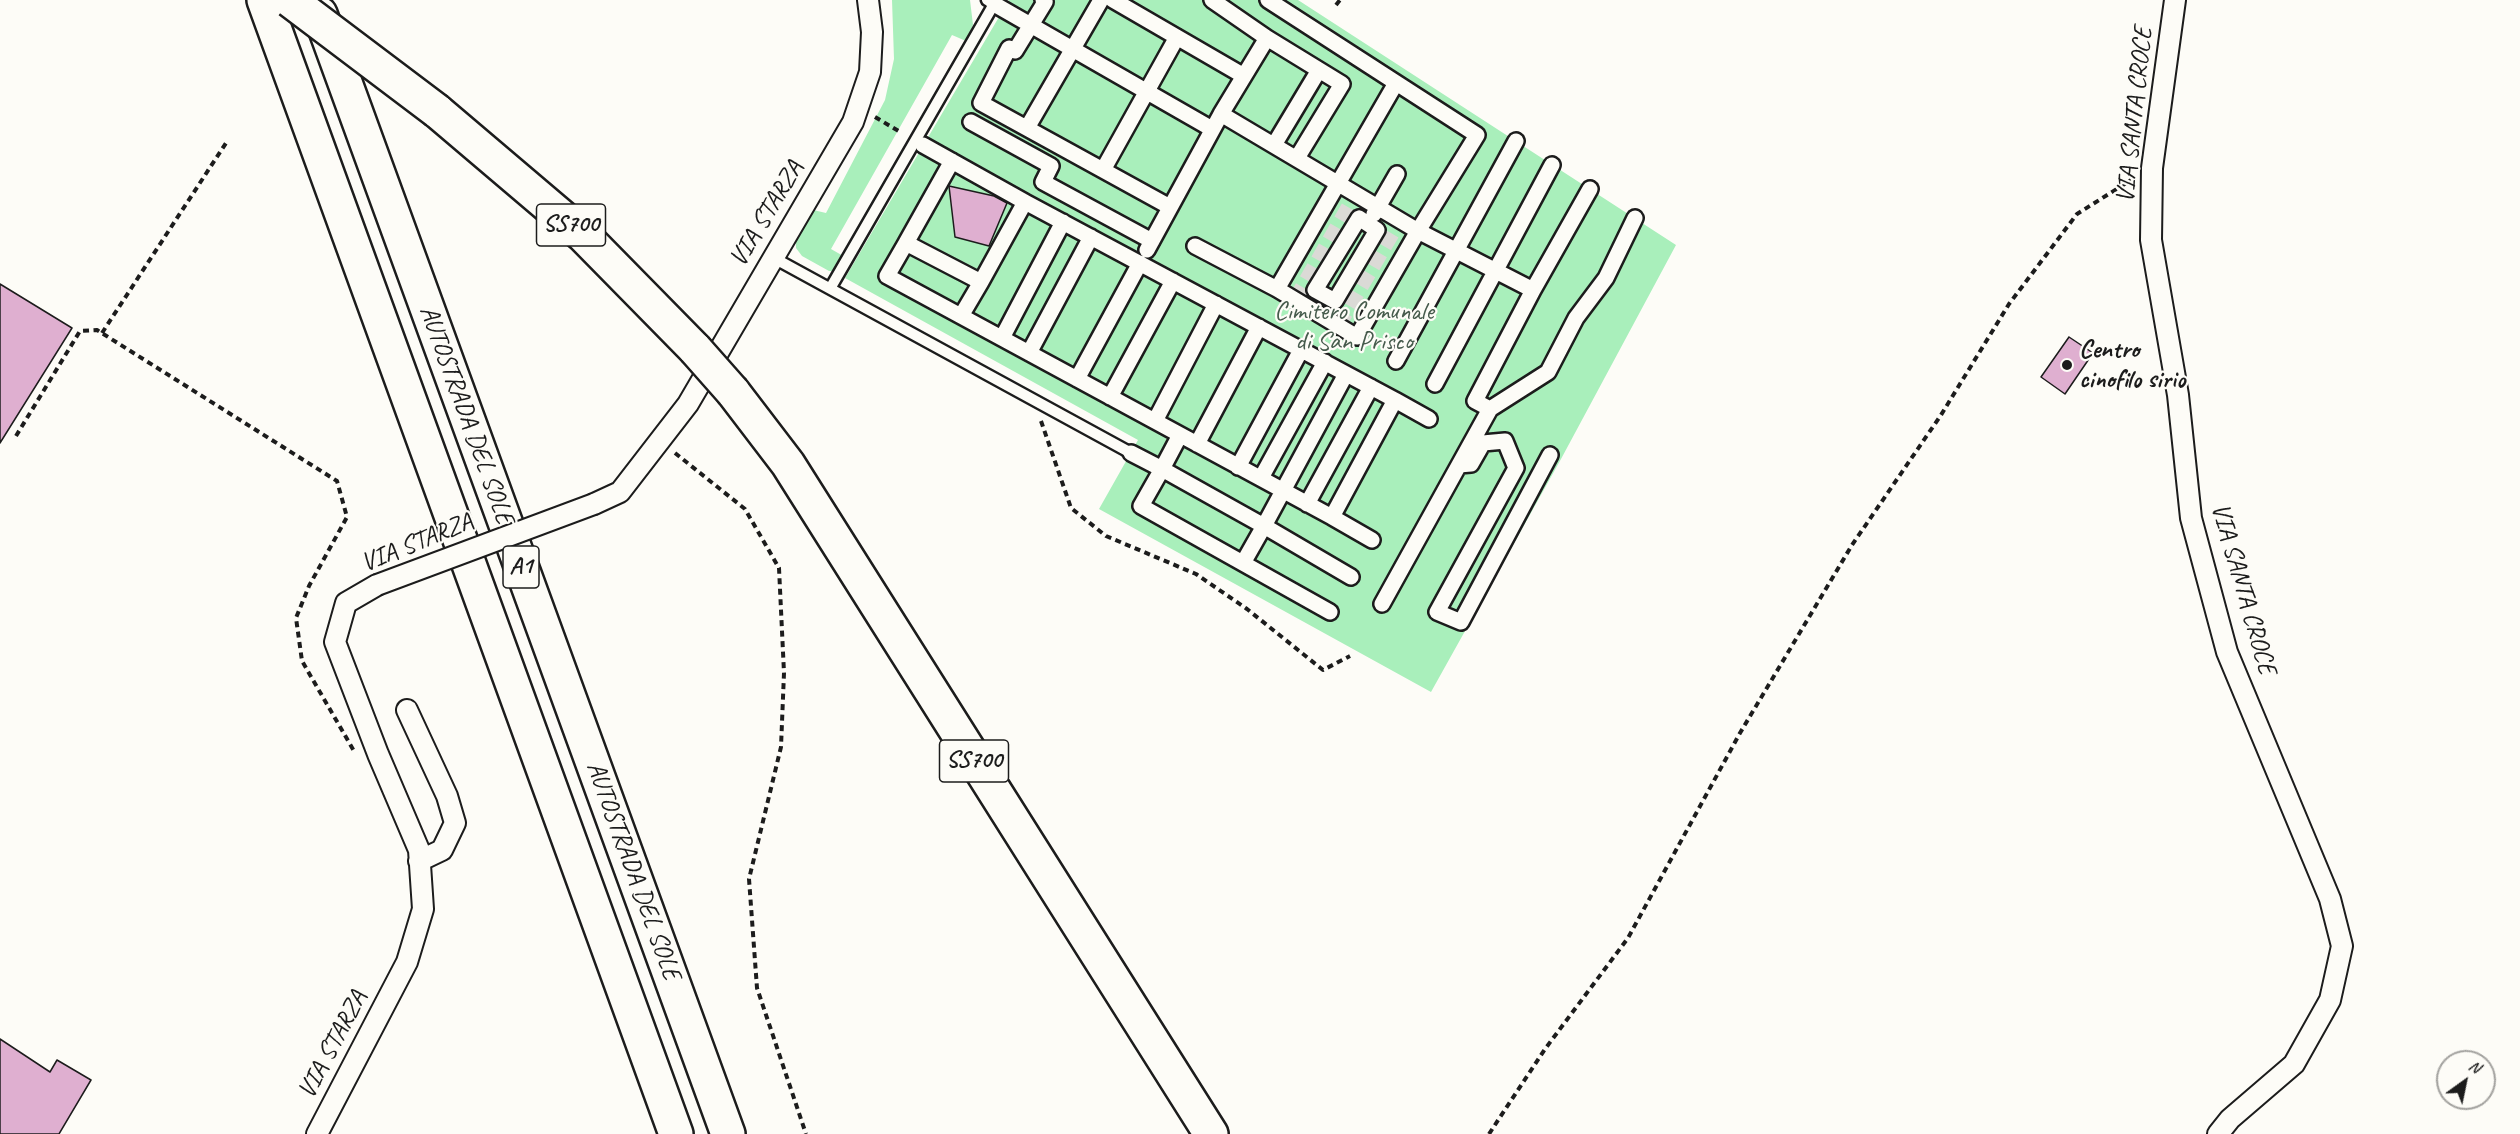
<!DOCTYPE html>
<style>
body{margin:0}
#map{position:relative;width:2520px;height:1134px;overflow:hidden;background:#fdfcf7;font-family:Caveat,sans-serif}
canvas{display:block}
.north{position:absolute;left:2436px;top:1050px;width:60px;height:60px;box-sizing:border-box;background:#fdfcf7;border:2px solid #a3a29f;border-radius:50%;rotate:33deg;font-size:16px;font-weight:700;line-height:24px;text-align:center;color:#1c1c1c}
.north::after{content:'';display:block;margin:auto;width:21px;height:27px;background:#1c1c1c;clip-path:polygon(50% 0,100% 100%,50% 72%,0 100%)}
</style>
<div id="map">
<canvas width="2520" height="1134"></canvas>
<div class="north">N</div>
</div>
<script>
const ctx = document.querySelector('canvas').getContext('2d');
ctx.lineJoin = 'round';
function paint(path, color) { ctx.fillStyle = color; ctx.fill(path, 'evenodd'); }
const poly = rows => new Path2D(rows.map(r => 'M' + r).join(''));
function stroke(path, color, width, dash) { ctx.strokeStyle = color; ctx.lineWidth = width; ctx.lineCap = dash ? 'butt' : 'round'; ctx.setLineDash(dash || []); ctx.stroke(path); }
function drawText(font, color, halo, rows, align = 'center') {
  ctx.font = font + ' Caveat,sans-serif'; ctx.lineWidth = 4.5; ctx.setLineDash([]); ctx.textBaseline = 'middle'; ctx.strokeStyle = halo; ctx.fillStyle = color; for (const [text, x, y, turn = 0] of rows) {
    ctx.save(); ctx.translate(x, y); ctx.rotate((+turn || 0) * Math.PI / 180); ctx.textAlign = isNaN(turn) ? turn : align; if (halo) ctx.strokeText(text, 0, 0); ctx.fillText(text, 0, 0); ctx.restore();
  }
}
paint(poly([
 [892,0,970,0,973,25,966,41,952,35,831,249,845,257,837,271,829,271,802,256,796,248,796,236,809,209,826,213,885,100,894,59],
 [1009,0,1298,0,1676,245,1561,459,1431,692,1099,509,1138,440,845,278]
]), '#a9efbb');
const building = poly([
 [949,186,994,196,1007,203,989,246,955,237,949,186],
 [0,284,72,328,0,443,0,284],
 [2069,337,2093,353,2065,394,2041,377,2069,337],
 [0,1039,50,1072,57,1060,91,1080,59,1134,0,1134,0,1039]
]);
paint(building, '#dfafd0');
stroke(building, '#1c1c1c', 1.5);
stroke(poly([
 [1295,300,1356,194],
 [1338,326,1400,220]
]), '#dbdad6', 15, [15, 8]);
const service = poly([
 [772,257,1131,453],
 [831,287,994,4,987,0]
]);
const pedestrian = poly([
 [1043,0,1045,2,1015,51,1009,48,981,103,1170,207],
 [1113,0,1244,76],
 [1212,0,1267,38,1221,114],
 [1268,0,1477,135,1418,231,1533,290,1590,189],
 [994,4,1212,129],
 [1267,38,1342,84,1297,158],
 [971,122,1051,166,1043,182,1152,241],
 [1027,128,1101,0],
 [923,145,1025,202,981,282,906,243,952,161],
 [1274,145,1319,70],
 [1103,170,1177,37],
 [1374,214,1397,174],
 [1359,218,1377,230,1335,301,1315,290,1359,218],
 [906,243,887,276,1332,517,1395,400,1025,202],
 [1147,250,1221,114,1418,231,1357,337,1277,289,1195,246],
 [1277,289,1396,83],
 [961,316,981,282],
 [1002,338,1063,222],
 [1029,353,1091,237],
 [1396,361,1516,141],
 [1077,379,1140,263],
 [1435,384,1552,165],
 [1110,397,1173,281],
 [1395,400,1429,419],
 [1490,409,1548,372,1576,318,1606,278,1635,218],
 [1155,421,1216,304],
 [1197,444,1259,327],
 [1131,453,1162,469,1180,435],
 [1459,465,1471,464,1483,443,1505,441,1516,468,1437,612,1461,622,1550,455],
 [1238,467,1301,350],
 [1261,478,1325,362],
 [1307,504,1371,387],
 [1332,517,1372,540],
 [1243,563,1264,526,1351,577],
 [1382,604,1490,409,1475,401,1533,290],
 [1330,612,1141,506,1162,469,1264,526,1346,374]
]);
const minor = poly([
 [2175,0,2152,168,2151,240,2178,395,2191,518,2227,652,2330,899,2342,946,2330,1000,2294,1064,2230,1119,2218,1134],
 [594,504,620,492,688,404,853,122,870,72,872,32,868,0],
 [407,710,447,796,455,823,442,850,419,861],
 [317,1134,407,962,423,909,419,850,378,754,335,642,346,603,377,585]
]);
const trunk = poly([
 [437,111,583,235,695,349],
 [733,392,788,464,1211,1134]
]);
const motorway = poly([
 [264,0,676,1134],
 [320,14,728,1134]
]);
stroke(service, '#1c1c1c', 15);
stroke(pedestrian, '#1c1c1c', 20);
stroke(minor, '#1c1c1c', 24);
stroke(trunk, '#1c1c1c', 38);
stroke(motorway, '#1c1c1c', 38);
stroke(poly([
 [1336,5,1340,0],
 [875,117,902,133],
 [102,333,226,143],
 [1041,421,1071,508,1106,536,1196,574,1247,609,1323,670,1350,656],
 [16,436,80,331,97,330,337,481,347,517,309,586,296,618,302,661,354,751],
 [675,453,745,509,779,568,784,673,781,747,749,879,757,988,806,1134],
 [1489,1134,1545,1049,1628,938,1740,733,1852,545,1941,415,2009,304,2077,214,2131,180]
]), '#1c1c1c', 4, [6, 4.5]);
stroke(service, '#fdfcf7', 10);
stroke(pedestrian, '#fdfcf7', 15);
stroke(minor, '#fdfcf7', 20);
stroke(trunk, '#fdfcf7', 33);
stroke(motorway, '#fdfcf7', 33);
const minorBridge = poly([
 [377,585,594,504]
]);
const trunkBridge = poly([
 [290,0,437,111],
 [695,349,733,392]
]);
stroke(minorBridge, '#1c1c1c', 24, []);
stroke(trunkBridge, '#1c1c1c', 38, []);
stroke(minorBridge, '#fdfcf7', 20);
stroke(trunkBridge, '#fdfcf7', 33);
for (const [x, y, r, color] of [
 [2067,365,6,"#1c1c1c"]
]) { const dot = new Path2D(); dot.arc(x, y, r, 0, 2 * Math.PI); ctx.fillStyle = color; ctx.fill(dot); stroke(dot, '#fdfcf7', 2); }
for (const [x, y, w] of [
 [571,225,69],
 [521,567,36],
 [974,761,69]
]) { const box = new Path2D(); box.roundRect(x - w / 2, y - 21, w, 42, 4.5); ctx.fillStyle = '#fdfcf7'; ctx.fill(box); stroke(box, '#1c1c1c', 1.5); }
drawText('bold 24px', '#1c1c1c', null, [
 ["SS700",571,225],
 ["A1",521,567],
 ["SS700",974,761]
]);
drawText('26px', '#1c1c1c', '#fdfcf7', [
 ["VIA SANTA CROCE",2135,115,-84],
 ["VIA STARZA",767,214,-59],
 ["AUTOSTRADA DEL SOLE",466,415,70],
 ["VIA STARZA",417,543,-22],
 ["VIA SANTA CROCE",2243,589,74],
 ["AUTOSTRADA DEL SOLE",633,871,70],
 ["VIA STARZA",333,1045,-62]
]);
drawText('26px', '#465b4c', '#fdfcf7', [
 ["Cimitero Comunale",1354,312],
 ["di San Prisco",1354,342]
]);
drawText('bold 26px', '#1c1c1c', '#fdfcf7', [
 ["Centro",2079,350],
 ["cinofilo sirio",2079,380]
], 'left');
</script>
